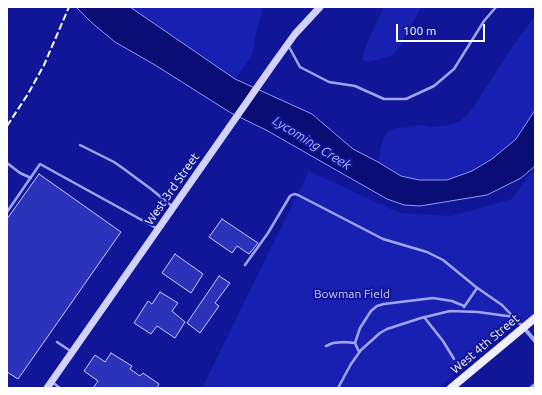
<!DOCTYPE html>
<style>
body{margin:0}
#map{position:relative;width:542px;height:395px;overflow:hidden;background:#101697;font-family:Ubuntu,sans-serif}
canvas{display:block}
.frame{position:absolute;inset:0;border:8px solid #fff;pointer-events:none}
.scale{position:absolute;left:396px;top:24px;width:89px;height:18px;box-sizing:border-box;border:2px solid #fff;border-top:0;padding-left:5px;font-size:12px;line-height:14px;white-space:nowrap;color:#fff;-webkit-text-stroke:3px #101697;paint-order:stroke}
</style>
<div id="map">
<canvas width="542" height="395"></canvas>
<div class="frame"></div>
<div class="scale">100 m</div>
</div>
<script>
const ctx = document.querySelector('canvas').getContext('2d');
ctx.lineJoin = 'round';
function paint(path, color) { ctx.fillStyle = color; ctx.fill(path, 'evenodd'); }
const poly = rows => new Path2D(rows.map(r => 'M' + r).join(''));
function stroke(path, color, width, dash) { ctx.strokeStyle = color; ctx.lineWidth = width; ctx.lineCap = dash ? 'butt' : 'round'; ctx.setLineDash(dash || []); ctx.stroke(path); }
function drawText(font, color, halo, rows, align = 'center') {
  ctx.font = font + ' Ubuntu,sans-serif'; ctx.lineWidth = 4; ctx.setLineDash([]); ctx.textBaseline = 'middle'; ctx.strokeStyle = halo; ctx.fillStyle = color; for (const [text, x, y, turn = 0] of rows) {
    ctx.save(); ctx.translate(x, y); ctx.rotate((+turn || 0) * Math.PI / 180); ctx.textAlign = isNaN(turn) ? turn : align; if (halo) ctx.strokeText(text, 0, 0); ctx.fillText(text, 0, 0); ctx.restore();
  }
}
paint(poly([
 [130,7,261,7,262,12,255,37,252,56,235,79],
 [384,7,421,7,398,50,390,56,368,62,362,59,366,45],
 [535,16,535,110,516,139,492,159,472,171,447,180,419,180,401,176,378,162,382,142,387,132,397,128,422,125,434,127,449,125,460,121,470,112,517,40],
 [535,168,535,322,510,327,439,388,202,388,309,171,400,213,451,216,512,199]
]), '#1820b2');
const water = poly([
 [76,7,130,7,235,79,312,114,353,149,378,162,401,176,419,180,447,180,472,171,492,159,516,139,535,110,535,166,521,178,487,195,420,206,404,205,387,199,266,130,231,113,155,65,115,42,92,23,76,7]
]);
paint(water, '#0a0d73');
stroke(water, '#9299f7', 1);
const building = poly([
 [39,174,121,232,18,379,7,372,7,219,39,174],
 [222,219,258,243,249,254,237,246,232,253,209,237,222,219],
 [175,254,203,274,191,293,162,273,175,254],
 [219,276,230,283,215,303,219,306,200,333,187,323,219,276],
 [160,292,178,303,172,311,185,322,175,338,157,326,151,334,134,323,148,301,152,304,160,292],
 [111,353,132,366,130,369,140,376,143,373,159,384,157,388,93,388,98,381,84,371,95,355,105,362,111,353]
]);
paint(building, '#2c33bb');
stroke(building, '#c9ccfe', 1);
stroke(poly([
 [288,45,300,67,329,82,355,86,384,99,406,99,434,86,454,69,484,21,496,7],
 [80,145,114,162,124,169,151,189,173,207],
 [7,163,20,173,31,178],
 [7,212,40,164,158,229],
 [245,265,268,233,290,196,294,194,298,195,383,239,427,252,443,260,476,287,502,305,523,327],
 [464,307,477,288],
 [424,317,443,341,454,359],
 [57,342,72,352],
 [326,346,333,343,344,342,355,343],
 [359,352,355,343,360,328,371,311,377,306,384,304,433,298,452,301,464,306],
 [52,382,60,388],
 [338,388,351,364,361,350,380,333,387,329,421,318,450,311,478,312,514,317],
 [530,388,535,384]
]), '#a1a5f4', 2.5);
stroke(poly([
 [524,328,535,341]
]), '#a1a5f4', 4);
stroke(poly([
 [47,388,272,66,295,34,320,7]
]), '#d1d2fd', 7);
stroke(poly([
 [451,388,535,318]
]), '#eef', 8);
stroke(poly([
 [7,126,28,94,44,65,69,7]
]), '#fff', 2, [7, 3]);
drawText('12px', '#fff', '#101697', [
 ["West 3rd Street",172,189,-55],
 ["West 4th Street",485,344,-40]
]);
drawText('12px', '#c9ccfe', '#101697', [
 ["Bowman Field",352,294]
]);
drawText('italic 13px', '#adb2fb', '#101697', [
 ["Lycoming Creek",312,143,32]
]);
</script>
